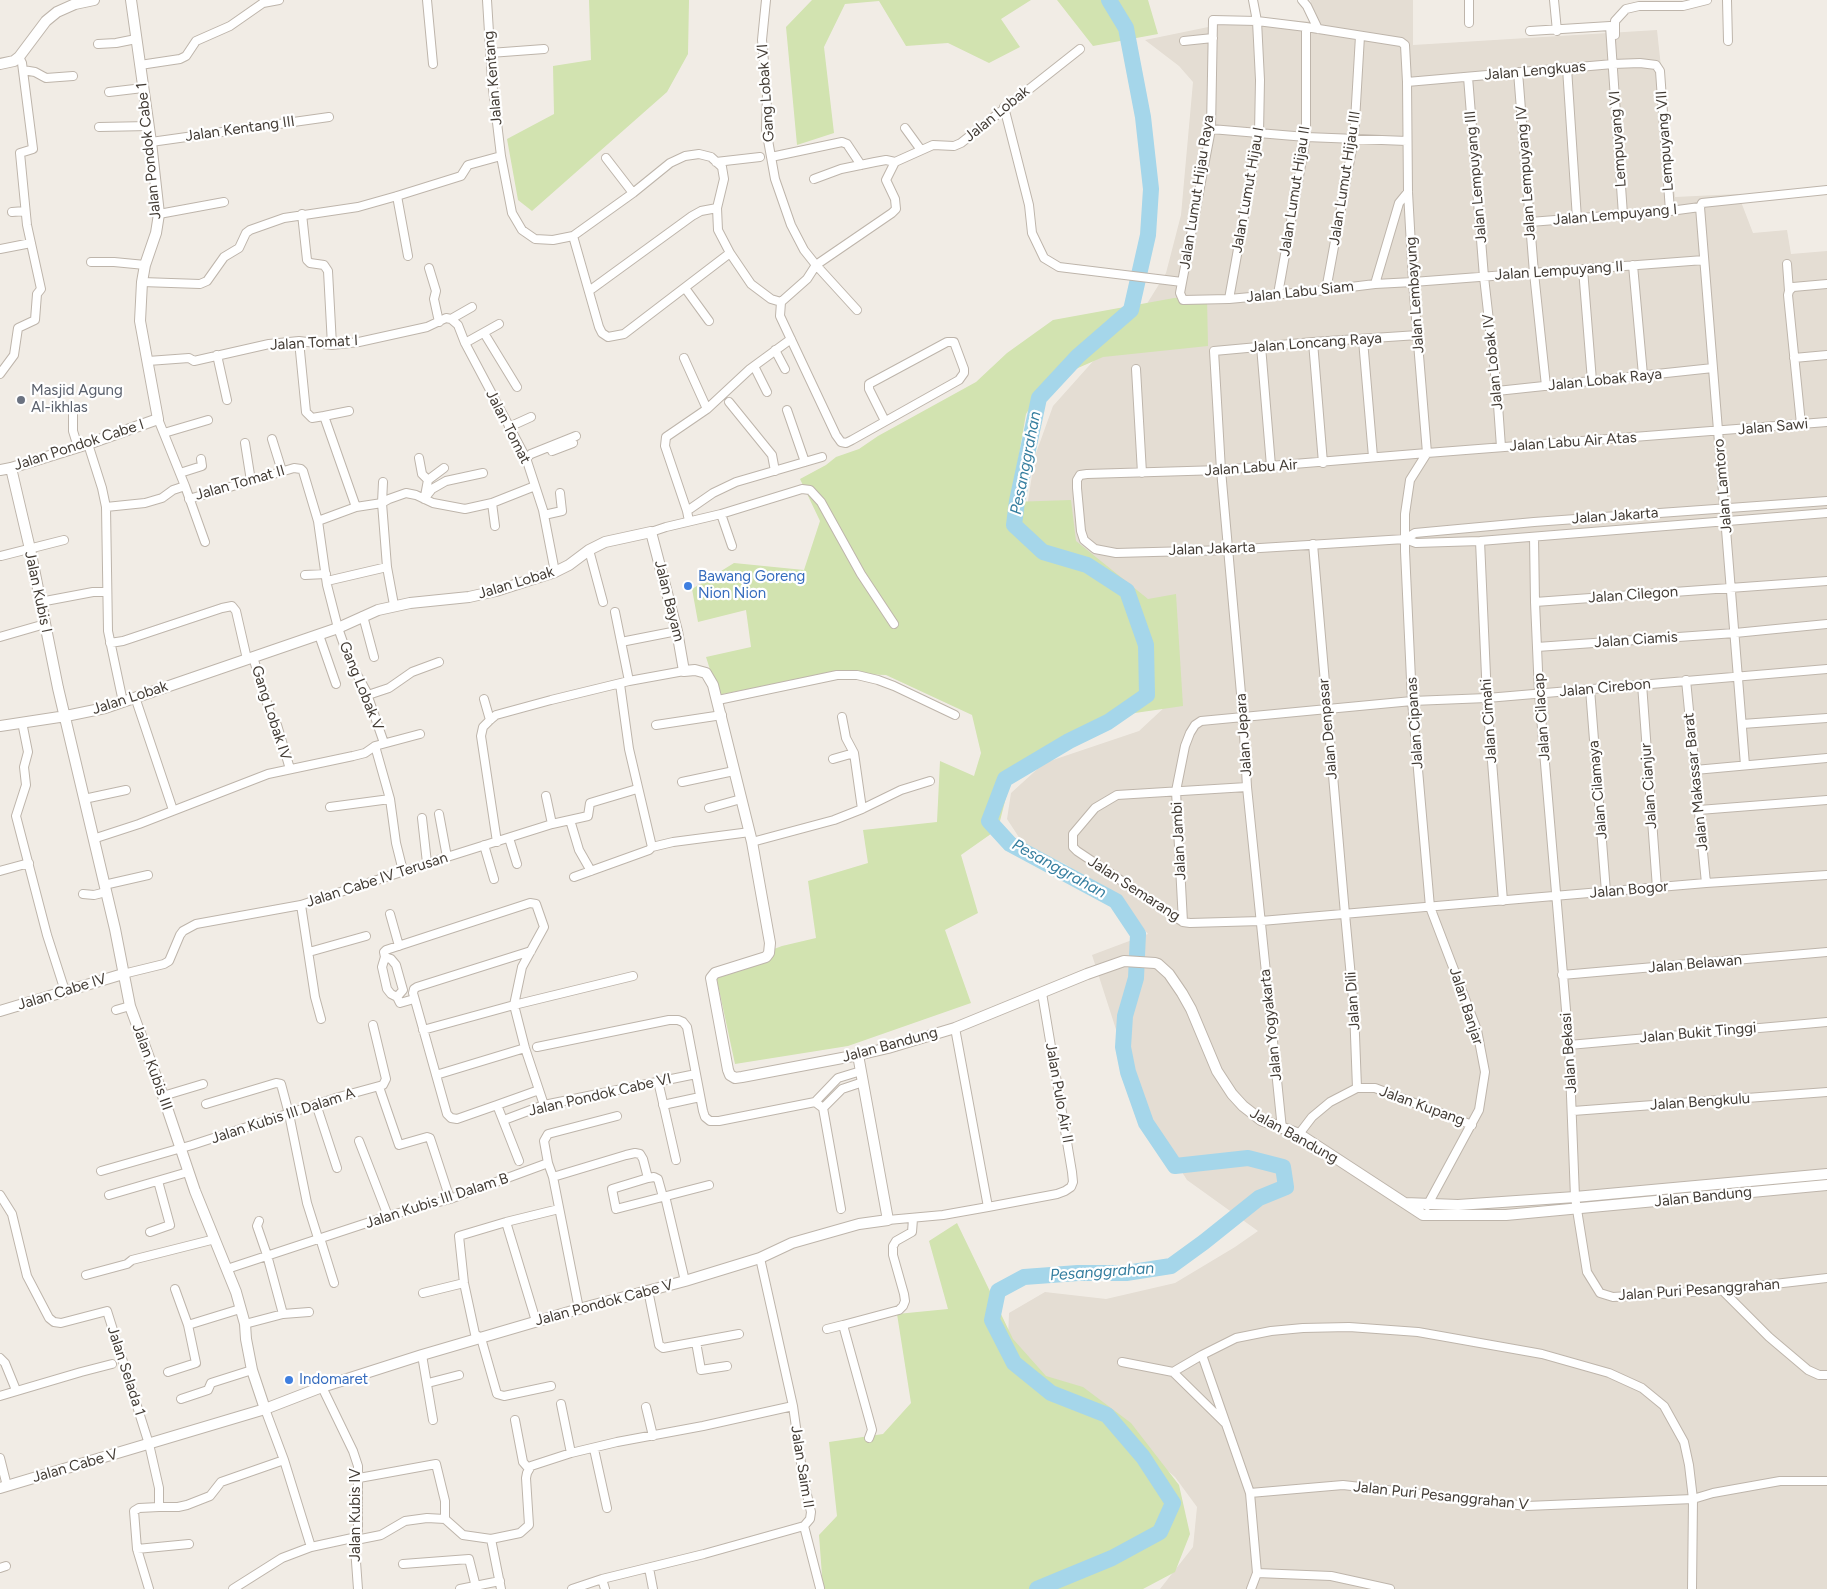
<!DOCTYPE html>
<style>
body{margin:0}
canvas{display:block;background:#f1ece5}
</style>
<canvas width="1827" height="1589"></canvas>
<script>
const ctx = document.querySelector('canvas').getContext('2d');
ctx.lineJoin = 'round';
function paint(path, color) { ctx.fillStyle = color; ctx.fill(path, 'evenodd'); }
const poly = rows => new Path2D(rows.map(r => 'M' + r).join(''));
function stroke(path, color, width, dash) { ctx.strokeStyle = color; ctx.lineWidth = width; ctx.lineCap = dash ? 'butt' : 'round'; ctx.setLineDash(dash || []); ctx.stroke(path); }
function drawText(font, color, halo, rows, align = 'center') {
  ctx.font = font + ' Figtree,sans-serif'; ctx.lineWidth = 4.5; ctx.setLineDash([]); ctx.textBaseline = 'middle'; ctx.strokeStyle = halo; ctx.fillStyle = color; for (const [text, x, y, turn = 0] of rows) {
    ctx.save(); ctx.translate(x, y); ctx.rotate((+turn || 0) * Math.PI / 180); ctx.textAlign = isNaN(turn) ? turn : align; if (halo) ctx.strokeText(text, 0, 0); ctx.fillText(text, 0, 0); ctx.restore();
  }
}
paint(poly([
 [1310,0,1413,0,1413,45,1657,30,1675,197,1738,194,1753,233,1787,230,1791,254,1827,251,1827,1589,1160,1589,1193,1547,1197,1507,1175,1477,1087,1402,1030,1370,1008,1338,1009,1313,1045,1292,1106,1299,1175,1283,1235,1247,1258,1231,1187,1180,1141,1107,1092,955,1148,934,1117,897,1065,864,1024,845,1007,819,1011,793,1044,763,1139,731,1167,705,1027,507,1035,456,1053,406,1095,359,1135,323,1166,273,1181,215,1193,82,1179,66,1145,40,1252,18,1317,22]
]), '#e4ddd3');
paint(poly([
 [589,0,689,0,688,54,667,92,532,211,518,200,507,139,554,114,553,66,591,60],
 [812,0,1031,0,1001,19,1020,47,989,63,948,43,906,46,879,1,845,4,824,47,834,133,797,145,786,27],
 [1057,0,1148,0,1158,34,1093,46],
 [1207,297,1208,346,1103,357,1046,382,1026,414,1011,502,1071,500,1076,541,1148,599,1176,594,1183,706,1135,713,1067,743,1010,781,998,829,961,855,978,913,945,930,971,1003,848,1046,735,1064,715,971,782,946,816,938,808,881,868,863,863,830,937,822,940,761,974,776,981,753,972,715,886,675,827,673,718,695,706,657,751,647,746,610,698,622,692,589,734,563,804,570,820,521,800,479,826,465,836,457,859,449,878,436,976,382,1007,353,1053,320,1174,298],
 [957,1223,1013,1339,1046,1376,1083,1387,1131,1423,1179,1485,1190,1534,1175,1572,1143,1589,823,1589,819,1535,837,1516,829,1442,883,1434,911,1403,897,1314,948,1309,929,1241]
]), '#d2e3b0');
stroke(poly([
 [1037,1589,1112,1558,1160,1532,1173,1503,1143,1457,1107,1415,1051,1393,1014,1363,992,1320,998,1291,1024,1277,1078,1273,1126,1273,1171,1266,1204,1242,1259,1198,1286,1187,1283,1167,1248,1158,1175,1166,1146,1123,1128,1072,1123,1047,1125,1016,1136,978,1138,934,1116,901,1010,844,989,821,1005,779,1069,741,1108,722,1147,695,1146,645,1127,591,1087,565,1043,552,1014,525,1017,501,1039,398,1078,356,1131,310,1148,235,1151,189,1143,117,1126,28,1109,0]
]), '#a5d6ea', 16);
const minor = poly([
 [427,0,433,64],
 [487,0,492,81,501,156,512,213,522,230,535,239,553,240,573,236,633,193,670,163,685,156,699,154,711,157,722,167,724,179,717,208,718,230,730,253,751,284,771,299,781,302],
 [766,0,762,40,767,94,766,129,775,179,791,225,804,250,816,265,857,310],
 [1302,0,1307,6,1318,29],
 [1469,0,1469,23],
 [1554,0,1557,31],
 [1727,0,1728,41],
 [1530,31,1610,26,1623,215],
 [1615,35,1615,21,1626,9,1639,6,1683,6,1707,0],
 [1184,41,1213,38],
 [98,44,116,43,136,39],
 [490,53,544,49],
 [140,65,180,59,186,56,196,41,230,26,263,3,279,0],
 [1567,68,1577,219],
 [23,70,35,72,46,78,73,76],
 [1518,72,1534,273,1546,386],
 [1468,77,1484,277,1497,391,1501,447],
 [1407,82,1613,64,1640,63,1656,65,1660,71,1670,211],
 [109,92,143,88],
 [1004,107,1029,205,1032,233,1044,258,1059,267,1182,282],
 [99,127,149,126],
 [905,128,921,150],
 [1211,129,1306,137,1407,141],
 [151,142,329,117],
 [771,157,842,142,847,144,861,165],
 [606,158,633,193],
 [716,162,760,157],
 [814,179,841,169,875,162,886,160,895,162],
 [397,196,408,256],
 [1700,207,1745,765],
 [1700,207,1702,203,1827,190],
 [12,212,25,211],
 [159,214,224,202],
 [302,214,307,260,310,263,324,265,328,271,332,345],
 [1530,222,1670,211,1700,207],
 [573,236,599,327,602,333,608,337,624,334,730,253],
 [0,249,31,243],
 [91,262,114,262,145,265],
 [1787,264,1789,291],
 [1633,265,1643,375],
 [429,268,436,291,434,299,439,322],
 [1583,269,1592,381],
 [142,282,200,284,207,281,224,257,239,248,246,233,250,230,284,218,358,207,397,196,461,176,468,165,501,156],
 [1375,284,1399,203,1408,192],
 [685,288,709,321],
 [1326,290,1354,138,1360,36],
 [589,291,692,216,701,211,717,208],
 [1278,294,1306,137,1306,27],
 [1229,299,1259,133,1260,80,1257,21,1253,0],
 [451,319,458,325,465,343,526,458,543,510,555,572],
 [484,333,517,387],
 [1363,340,1373,457],
 [299,341,306,412,312,418,324,416,356,507],
 [1313,342,1323,463],
 [465,343,499,324],
 [1261,346,1271,466],
 [775,350,785,369],
 [217,355,227,400],
 [684,358,707,409],
 [1794,358,1827,355],
 [148,361,189,358,194,361,269,344,299,341,332,345,359,342,427,327,446,318,451,319,472,307],
 [754,366,767,392],
 [1136,369,1142,473],
 [0,374,14,355,18,328,35,320,37,294,41,289,27,225,20,153,33,149,22,63,19,57],
 [1497,391,1713,368],
 [729,402,772,455,775,471],
 [73,409,73,431,78,447],
 [787,410,805,462],
 [324,416,349,411],
 [158,419,185,486,205,542],
 [885,421,869,389,869,384,947,342,954,342,964,369,964,373,959,380,852,440,846,443,841,442,836,435,780,316,781,302,807,279,816,265,892,213,896,209,895,199,886,180,895,162,933,145,954,146,961,143,1080,49],
 [1827,422,1427,453,1221,470,1087,474,1080,475,1077,480,1077,488,1081,531,1084,540,1095,549,1116,553,1228,550,1405,539,1416,543,1480,541,1827,513],
 [1801,424,1788,295,1789,291,1793,287,1827,284],
 [509,427,531,417],
 [164,433,208,420],
 [272,439,282,471],
 [245,443,251,481],
 [88,444,102,488,106,507,108,631,123,702],
 [552,451,573,443],
 [419,458,422,474,428,480],
 [526,458,531,454,576,436],
 [180,473,202,466,201,459],
 [383,482,382,503,387,567,394,605],
 [425,496,428,480,444,468],
 [189,499,294,468,301,469,303,471,318,521,327,585,338,628,350,662,366,691,384,743],
 [424,499,432,489,446,481,483,473],
 [492,503,495,526],
 [106,507,145,503,162,498,173,490,185,486],
 [687,511,713,493,736,482,822,457],
 [721,514,732,546],
 [544,515,562,511,560,493],
 [318,521,356,507,382,503,389,499,406,493,416,495,433,503,465,509,492,503,535,486],
 [689,521,687,511,665,446,666,437,707,409,750,369,791,339],
 [651,532,666,527,721,514,802,489,810,490,821,502,861,574,894,624],
 [1534,537,1535,602,1539,693,1569,1045,1575,1197,1587,1272,1600,1293,1613,1297,1722,1290,1827,1278],
 [1405,539,1415,533,1534,522,1827,501],
 [1480,541,1487,698,1503,901],
 [1313,544,1345,914,1354,1009,1357,1088],
 [589,550,603,602],
 [1,556,64,540],
 [305,575,326,574],
 [327,581,387,567],
 [40,602,93,592,107,592],
 [1535,602,1827,581],
 [615,612,629,681],
 [363,616,374,657],
 [319,635,336,684],
 [0,637,45,624],
 [621,642,677,631],
 [110,643,123,641,222,608,232,606,236,611,247,659],
 [1537,647,1735,633,1827,624],
 [253,657,271,716,277,725,290,769],
 [1686,680,1706,883],
 [620,684,629,749,652,847],
 [1642,684,1657,888],
 [1590,689,1606,892],
 [368,695,389,688,412,672,439,662],
 [135,697,173,810],
 [484,699,490,720],
 [718,700,837,675,857,675,878,680,894,686,955,715],
 [22,722,28,752,24,767,26,785,16,816,47,935,65,991],
 [1742,724,1827,718],
 [656,725,722,715],
 [375,746,390,799,396,843,403,871],
 [854,753,862,809],
 [833,759,854,753,846,738,842,717],
 [1695,770,1827,758],
 [682,782,734,771],
 [1247,787,1117,795,1095,808,1073,834,1073,847,1077,851,1183,922,1190,923,1261,921,1706,883,1827,875],
 [546,796,552,824],
 [84,799,126,790],
 [330,807,390,799],
 [709,808,741,799],
 [1699,810,1827,800],
 [439,814,447,857],
 [422,818,427,863],
 [570,820,579,850,591,871],
 [509,838,517,864],
 [93,839,139,824,268,774,353,756,365,753,375,746,420,734],
 [497,842,481,736,483,727,490,720,496,715,551,700,629,681,684,671],
 [752,842,834,820,862,809,901,790,930,781],
 [484,845,494,879],
 [0,871,29,863],
 [574,877,649,850,652,847,673,842,750,832],
 [104,885,148,875],
 [83,894,94,895,106,892],
 [301,905,315,997,321,1019],
 [390,914,399,946],
 [1183,922,1176,791,1185,746,1190,733,1195,725,1201,721,1412,701,1487,698,1827,669],
 [309,952,366,936],
 [385,957,391,959,396,965,403,990,397,997],
 [123,974,164,964,169,961,180,935,183,931,196,924,301,905,447,857,552,824,588,816,590,803,637,789],
 [1562,975,1827,952],
 [414,999,400,1003,397,997,391,994,387,989,382,967,385,957,384,952,386,950,530,903,536,904,544,927,522,967,514,1005,525,1048,544,1105],
 [116,1010,130,1006],
 [955,1028,988,1207],
 [423,1030,514,1005,633,976],
 [1569,1045,1827,1022],
 [537,1047,669,1020,678,1020,683,1022,687,1027,703,1111,705,1117,710,1121,719,1121,815,1102,823,1108,841,1209],
 [436,1075,525,1048],
 [658,1081,676,1160],
 [379,1087,399,1145,427,1137,430,1138,450,1199],
 [163,1096,203,1084],
 [815,1102,838,1078,861,1071],
 [206,1104,276,1083,281,1084,289,1114,307,1203,318,1238],
 [316,1104,337,1168],
 [497,1105,539,1090],
 [663,1105,700,1097],
 [823,1108,842,1089,863,1082],
 [1573,1111,1827,1092],
 [504,1120,544,1105,696,1074],
 [1282,1129,1247,787,1243,716,1221,470,1214,351,1313,342,1418,335],
 [1299,1134,1312,1117,1330,1102,1357,1088,1375,1088,1472,1125],
 [359,1141,388,1216],
 [519,1161,497,1105,457,1119,451,1118,447,1114,413,993,414,989,417,987,531,951],
 [548,1163,553,1177,579,1309],
 [101,1171,192,1145,339,1097,383,1085,386,1079,373,1025],
 [553,1177,626,1155,635,1153,640,1154,643,1159,648,1178,612,1189,616,1209,709,1185],
 [648,1178,654,1177,658,1179,663,1197],
 [0,1195,12,1214,27,1276,49,1318,54,1322,61,1323,107,1311,149,1444,159,1488,159,1507,139,1508,134,1511,137,1549,149,1589],
 [109,1195,188,1172],
 [665,1196,685,1281],
 [1427,1206,1479,1110,1485,1072,1477,1030,1430,907,1412,701,1405,551,1405,514,1410,480,1427,453,1413,282,1408,192,1407,82,1405,45,1401,42,1306,27,1257,21,1213,20,1211,129,1180,293,1183,300,1229,299,1326,290,1375,284,1413,282,1704,260],
 [888,1220,943,1215,988,1207,1057,1194,1065,1191,1071,1187,1073,1182,1072,1172,1042,993],
 [259,1221,257,1226,267,1255,283,1314],
 [506,1222,536,1321],
 [150,1232,170,1225,158,1181],
 [320,1238,334,1283],
 [227,1269,388,1216,450,1199,548,1163,544,1141,548,1134,617,1116],
 [86,1275,127,1264,132,1260,215,1239],
 [175,1289,188,1325,240,1309],
 [648,1290,659,1345,663,1348,739,1334],
 [1722,1290,1769,1337,1808,1370,1819,1375,1827,1375],
 [423,1293,464,1283],
 [245,1324,283,1314,309,1312],
 [827,1329,843,1325],
 [696,1342,701,1370,727,1366],
 [422,1355,433,1420],
 [1202,1355,1250,1493,1257,1573,1251,1589],
 [0,1358,5,1363,16,1390],
 [1122,1362,1173,1372,1202,1355,1236,1338,1271,1331,1303,1328,1349,1327,1418,1332,1542,1354,1609,1373,1642,1388,1664,1406,1684,1442,1689,1465,1693,1499,1692,1589],
 [168,1372,196,1363,188,1325],
 [1173,1372,1225,1423],
 [428,1383,459,1375],
 [551,1386,504,1396,497,1394,481,1338,475,1334,464,1283,459,1236,506,1222,559,1209],
 [322,1387,353,1451,358,1466,358,1530,355,1548,358,1589],
 [0,1396,81,1372,112,1364],
 [181,1399,208,1390,211,1383,252,1370],
 [561,1404,571,1453],
 [646,1407,653,1436],
 [515,1420,523,1462,529,1469],
 [869,1438,872,1430,871,1426,843,1325,899,1310,903,1306,905,1301,904,1294,893,1255,893,1246,896,1241,912,1232,913,1219],
 [594,1449,607,1508],
 [0,1458,7,1486],
 [284,1460,311,1547],
 [359,1478,436,1464,445,1501,445,1519,463,1535,491,1539],
 [1250,1493,1343,1485,1527,1506,1693,1499,1713,1493,1780,1481,1827,1481],
 [159,1507,178,1507,187,1505,210,1496,221,1482,284,1460,265,1409],
 [804,1526,820,1588],
 [356,1540,381,1535,405,1521,427,1518,445,1519],
 [137,1549,189,1544],
 [403,1564,469,1559,476,1587],
 [0,1568,6,1566],
 [649,1568,653,1589],
 [1257,1573,1331,1576,1390,1589],
 [602,1579,605,1589],
 [233,1589,282,1558,311,1547,357,1537],
 [460,1589,500,1581],
 [501,1589,491,1539,520,1533,529,1525,526,1478,527,1473,531,1466,571,1453,617,1442,703,1426,793,1406],
 [572,1589,602,1579,704,1554,804,1526,810,1519,811,1512,803,1477,793,1406,760,1258]
]);
const tertiary = poly([
 [0,64,14,61,19,57,46,21,57,12,75,4,94,0],
 [11,468,30,549,58,688,115,929,130,1006,163,1096,195,1191,236,1292,245,1324,246,1339,252,1370,265,1409],
 [0,470,11,468,88,444,158,419,140,321,142,282,145,265,156,233,159,214,151,142,131,0],
 [0,726,66,716,105,708,338,628,378,610,410,603,469,597,496,591,555,572,569,565,589,550,605,542,651,532,677,631,684,671,695,670,706,673,713,685,752,842,770,943,769,953,766,957,715,973,711,978,728,1070,730,1075,735,1078,742,1077,858,1055,888,1048,955,1028,1087,974,1124,961,1155,963,1158,964,1169,974,1182,993,1191,1009,1217,1071,1232,1094,1243,1106,1261,1120,1299,1134,1423,1215,1506,1215,1827,1185],
 [0,1011,123,974],
 [1405,1203,1458,1205,1575,1197,1827,1174],
 [0,1488,265,1409,322,1387,422,1355,579,1309,685,1281,760,1258,792,1243,859,1224,888,1220,858,1055]
]);
stroke(minor, '#beb5ab', 10);
stroke(tertiary, '#beb5ab', 12);
stroke(minor, '#fff', 8);
stroke(tertiary, '#fff', 10);
for (const [x, y, r, color] of [
 [21,400,5,"#6b7280"],
 [688,586,5,"#3f7fe0"],
 [289,1380,5,"#3f7fe0"]
]) { const dot = new Path2D(); dot.arc(x, y, r, 0, 2 * Math.PI); ctx.fillStyle = color; ctx.fill(dot); stroke(dot, '#fff', 2); }
drawText('15px', '#433c35', '#fff', [
 ["Jalan Lengkuas",1535,71,-5],
 ["Jalan Kentang",493,78,-95],
 ["Gang Lobak VI",766,93,-94],
 ["Jalan Lobak",997,114,-39],
 ["Jalan Kentang III",240,129,-8],
 ["Lempuyang VI",1618,139,-94],
 ["Lempuyang VII",1665,141,-94],
 ["Jalan Pondok Cabe 1",149,151,-96],
 ["Jalan Lempuyang IV",1526,173,-94],
 ["Jalan Lempuyang III",1476,177,-95],
 ["Jalan Lumut Hijau III",1345,178,-81],
 ["Jalan Lumut Hijau I",1248,190,-80],
 ["Jalan Lumut Hijau II",1295,191,-81],
 ["Jalan Lumut Hijau Raya",1197,192,-81],
 ["Jalan Lempuyang I",1615,215,-5],
 ["Jalan Lempuyang II",1559,271,-4],
 ["Jalan Labu Siam",1300,292,-6],
 ["Jalan Lembayung",1415,295,-94],
 ["Jalan Tomat I",314,343,-3],
 ["Jalan Loncang Raya",1316,343,-4],
 ["Jalan Lobak IV",1493,362,-96],
 ["Jalan Lobak Raya",1605,380,-6],
 ["Jalan Tomat",508,427,63],
 ["Jalan Sawi",1773,427,-5],
 ["Jalan Labu Air Atas",1573,442,-4],
 ["Jalan Pondok Cabe I",79,445,-18],
 ["Jalan Labu Air",1251,468,-4],
 ["Jalan Tomat II",240,483,-16],
 ["Jalan Lamtoro",1723,486,-95],
 ["Jalan Jakarta",1615,516,-4],
 ["Jalan Jakarta",1212,549,-2],
 ["Jalan Lobak",516,583,-17],
 ["Jalan Kubis I",38,592,78],
 ["Jalan Cilegon",1633,595,-4],
 ["Jalan Bayam",669,601,76],
 ["Jalan Ciamis",1636,640,-4],
 ["Gang Lobak V",361,686,68],
 ["Jalan Cirebon",1605,688,-5],
 ["Jalan Lobak",130,698,-18],
 ["Gang Lobak IV",271,713,72],
 ["Jalan Cilacap",1542,717,-94],
 ["Jalan Cimahi",1489,721,-94],
 ["Jalan Cipanas",1415,723,-94],
 ["Jalan Denpasar",1328,729,-95],
 ["Jalan Jepara",1244,735,-94],
 ["Jalan Makassar Barat",1696,782,-96],
 ["Jalan Cianjur",1649,786,-94],
 ["Jalan Cilamaya",1598,790,-95],
 ["Jalan Jambi",1179,841,-93],
 ["Jalan Cabe IV Terusan",377,880,-18],
 ["Jalan Semarang",1134,889,33],
 ["Jalan Bogor",1629,890,-5],
 ["Jalan Belawan",1695,964,-5],
 ["Jalan Cabe IV",62,992,-17],
 ["Jalan Dili",1353,1001,-94],
 ["Jalan Banjar",1466,1006,72],
 ["Jalan Yogyakarta",1271,1025,-96],
 ["Jalan Bukit Tinggi",1698,1033,-5],
 ["Jalan Bandung",890,1045,-15],
 ["Jalan Bekasi",1569,1053,-94],
 ["Jalan Kubis III",152,1067,70],
 ["Jalan Pulo Air II",1059,1093,80],
 ["Jalan Pondok Cabe VI",600,1095,-13],
 ["Jalan Bengkulu",1700,1102,-4],
 ["Jalan Kupang",1422,1106,20],
 ["Jalan Kubis III Dalam A",283,1116,-18],
 ["Jalan Bandung",1294,1136,29],
 ["Jalan Bandung",1703,1197,-6],
 ["Jalan Kubis III Dalam B",437,1201,-18],
 ["Jalan Puri Pesanggrahan",1699,1290,-4],
 ["Jalan Pondok Cabe V",604,1303,-15],
 ["Jalan Selada 1",126,1371,72],
 ["Jalan Cabe V",75,1466,-16],
 ["Jalan Saim II",802,1467,81],
 ["Jalan Puri Pesanggrahan V",1441,1496,6],
 ["Jalan Kubis IV",356,1515,-90]
]);
drawText('15px', '#5b616d', '#fff', [
 ["Masjid Agung",31,391],
 ["Al-ikhlas",31,408]
], 'left');
drawText('15px', '#366cbe', '#fff', [
 ["Bawang Goreng",698,577],
 ["Nion Nion",698,594],
 ["Indomaret",299,1380]
], 'left');
drawText('italic 16px', '#357e9f', '#fff', [
 ["Pesanggrahan",1026,463,-79],
 ["Pesanggrahan",1059,869,29],
 ["Pesanggrahan",1102,1272,-4]
]);
</script>
